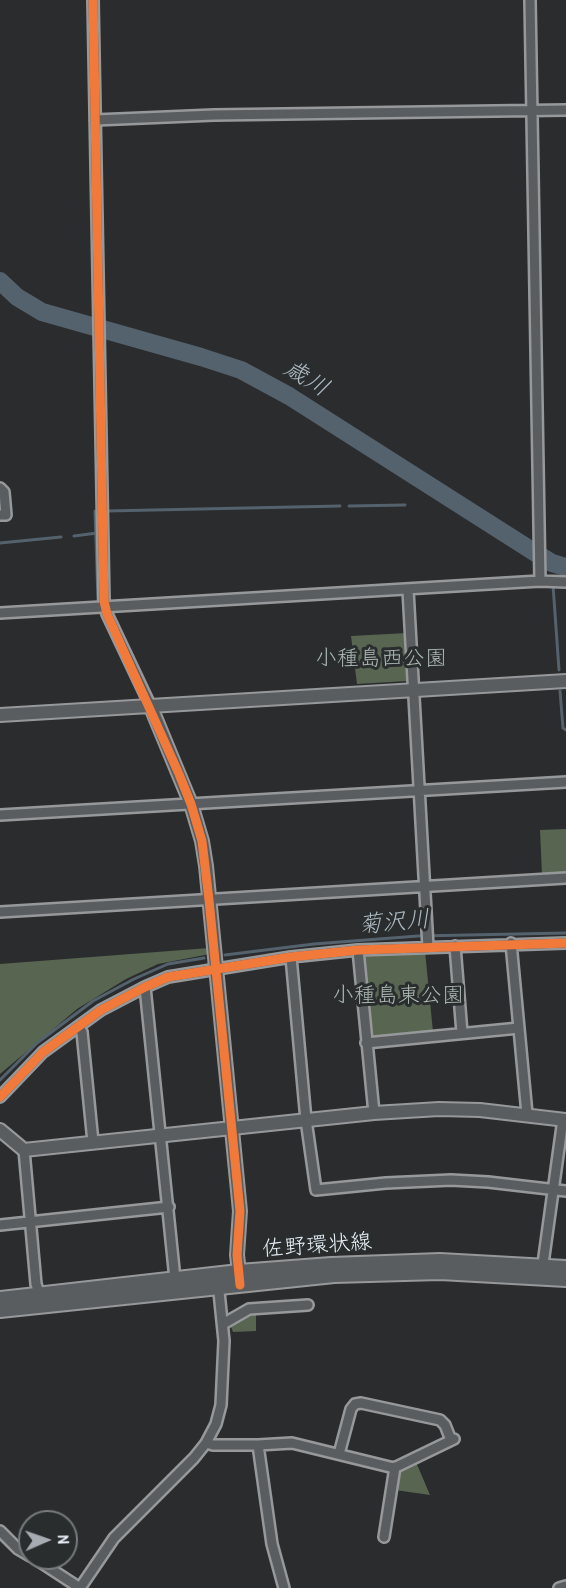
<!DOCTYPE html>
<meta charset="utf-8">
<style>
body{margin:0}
#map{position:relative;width:566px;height:1588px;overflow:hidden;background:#2b2c2d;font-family:"Patrick Hand",sans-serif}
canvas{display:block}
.north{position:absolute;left:18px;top:1510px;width:60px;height:60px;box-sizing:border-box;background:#2a2d2e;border:2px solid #767b7f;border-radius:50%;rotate:88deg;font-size:16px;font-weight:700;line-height:24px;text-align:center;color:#e8f1f8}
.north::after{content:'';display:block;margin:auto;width:21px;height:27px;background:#a6acb1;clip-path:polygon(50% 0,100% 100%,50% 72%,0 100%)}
</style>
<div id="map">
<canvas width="566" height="1588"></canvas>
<div class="north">N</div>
</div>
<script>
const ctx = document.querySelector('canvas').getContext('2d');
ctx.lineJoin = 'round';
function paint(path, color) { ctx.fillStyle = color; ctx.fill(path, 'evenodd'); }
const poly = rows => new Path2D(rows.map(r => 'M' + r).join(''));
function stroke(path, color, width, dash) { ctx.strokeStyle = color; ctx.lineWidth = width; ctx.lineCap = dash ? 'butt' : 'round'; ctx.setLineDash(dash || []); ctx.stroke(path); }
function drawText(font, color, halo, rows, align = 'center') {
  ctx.font = font + ' "Patrick Hand","Klee One",sans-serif'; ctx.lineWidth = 6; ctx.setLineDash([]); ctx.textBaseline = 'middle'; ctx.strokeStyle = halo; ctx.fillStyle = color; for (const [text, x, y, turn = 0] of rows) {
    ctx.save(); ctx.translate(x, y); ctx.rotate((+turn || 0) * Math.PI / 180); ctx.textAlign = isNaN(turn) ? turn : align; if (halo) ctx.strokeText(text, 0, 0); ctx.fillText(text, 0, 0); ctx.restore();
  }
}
paint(poly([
 [407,633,407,681,357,684,351,636],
 [566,829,566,873,542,875,540,830],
 [209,948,210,954,158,964,126,979,77,1009,0,1074,0,964],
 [425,951,433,1032,376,1038,370,1034,363,961,366,955],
 [256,1312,256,1331,233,1332,231,1327],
 [416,1462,430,1495,395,1490,400,1470]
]), '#586551');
stroke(poly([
 [349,506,405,505],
 [95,511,98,600],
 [107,511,340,506],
 [74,536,97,533],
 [0,543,61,537],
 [553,585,559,670],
 [560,691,563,728,566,730],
 [225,955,314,944,418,936,566,933],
 [0,1080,37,1043,93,1001,134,979,168,964,204,958]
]), '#54626e', 3);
stroke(poly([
 [0,281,17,297,42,312,201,357,241,370,289,396,534,552,552,563,566,567]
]), '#54626e', 18);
const minor = poly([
 [93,0,104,601,107,614,150,705],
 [530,0,540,581],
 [95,120,214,115,566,110],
 [0,488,4,492,6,515,0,515],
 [408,590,428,947],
 [0,613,540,581,566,582],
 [0,815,566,782],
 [0,912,566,878],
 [511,943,527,1114],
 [455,946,462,1033],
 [358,950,374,1113],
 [291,957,306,1120,316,1190,386,1183,451,1180,488,1182,566,1191],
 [145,987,175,1279],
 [78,1027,82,1032,93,1142],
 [366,1043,519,1028],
 [0,1097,43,1052,101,1010,145,987,168,977,291,957,358,950,566,943],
 [24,1150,36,1284,41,1299],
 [0,1225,169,1207],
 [542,1271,563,1119],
 [223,1324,249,1309,308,1305],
 [206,1443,213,1445,258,1445,292,1443,394,1468,454,1439],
 [258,1445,272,1544,284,1588],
 [339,1454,351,1409,355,1404,361,1403,440,1420,445,1425,451,1440],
 [0,1531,18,1549,30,1556],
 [384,1537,395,1467],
 [34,1558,80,1588],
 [80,1588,114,1538,194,1458,206,1443,216,1424,221,1405,224,1341,218,1282],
 [559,1588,566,1586]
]);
const tertiary = poly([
 [150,705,191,804,202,841,206,866,240,1211,237,1255,240,1280],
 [0,715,566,681],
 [0,1130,24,1150,374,1113,439,1109,480,1110,566,1120]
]);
const secondary = poly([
 [0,1299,239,1272,331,1265,440,1261,566,1268],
 [0,1310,334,1275,440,1272,566,1279]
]);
stroke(minor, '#96989a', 14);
stroke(tertiary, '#96989a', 16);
stroke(secondary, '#96989a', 18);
stroke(minor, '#5a5d60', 9);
stroke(tertiary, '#5a5d60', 12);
stroke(secondary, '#5a5d60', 14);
stroke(poly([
 [93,0,104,601,107,614,179,774,191,804,202,841,209,900,240,1211,237,1255,240,1285],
 [0,1097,43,1052,101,1010,145,987,168,977,291,957,358,950,566,943]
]), '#f17a3a', 9);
drawText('22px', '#aab6b0', '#2a2d2e', [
 ["小種島西公園",381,659],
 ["小種島東公園",398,996]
]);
drawText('22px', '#e8f1f8', '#2a2d2e', [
 ["佐野環状線",317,1246,-4]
]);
drawText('italic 24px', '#aebac3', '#2a2d2e', [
 ["歳川",306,379,31],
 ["菊沢川",394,923,-5]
]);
</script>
